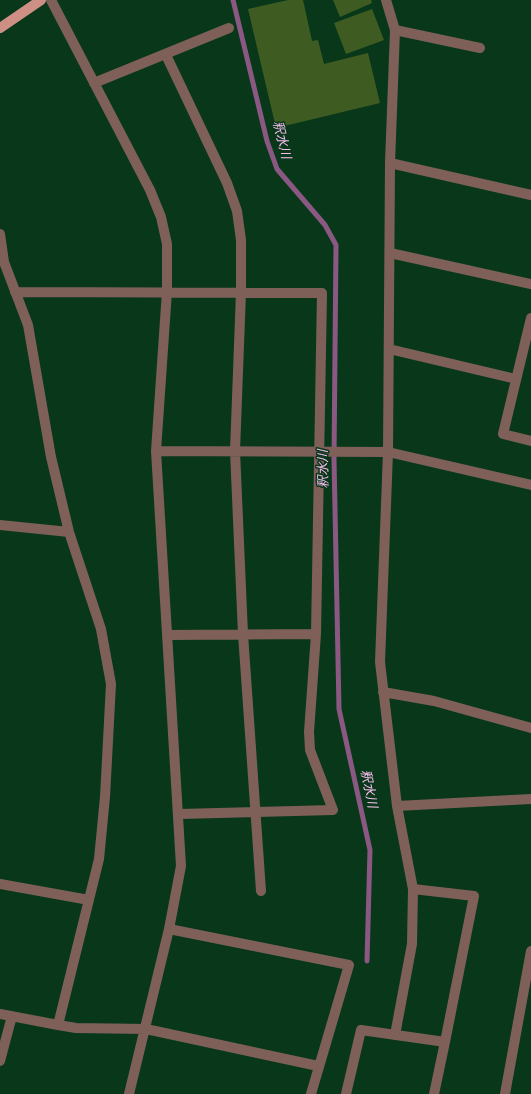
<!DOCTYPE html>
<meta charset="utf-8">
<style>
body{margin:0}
canvas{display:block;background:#08371a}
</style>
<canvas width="531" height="1094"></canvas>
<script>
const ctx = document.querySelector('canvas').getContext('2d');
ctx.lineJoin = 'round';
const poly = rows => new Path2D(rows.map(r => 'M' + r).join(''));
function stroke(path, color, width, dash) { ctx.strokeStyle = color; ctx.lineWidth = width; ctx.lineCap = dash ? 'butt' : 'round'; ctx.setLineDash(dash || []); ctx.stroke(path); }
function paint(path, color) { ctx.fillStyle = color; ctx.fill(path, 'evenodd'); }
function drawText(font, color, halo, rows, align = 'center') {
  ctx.font = font + ' "Source Serif 4","Noto Sans JP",serif'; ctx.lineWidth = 3; ctx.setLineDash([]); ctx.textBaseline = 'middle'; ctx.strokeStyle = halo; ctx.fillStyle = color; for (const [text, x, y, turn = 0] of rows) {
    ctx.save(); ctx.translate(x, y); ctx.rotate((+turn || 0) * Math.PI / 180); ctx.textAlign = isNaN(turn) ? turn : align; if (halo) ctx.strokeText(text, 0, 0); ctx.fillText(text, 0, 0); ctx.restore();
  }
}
stroke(poly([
 [233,0,267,141,277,169,325,225,336,245,334,459,339,709,370,850,367,961]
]), '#8b5884', 5);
paint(poly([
 [288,0,303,0,312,41,318,40,324,64,368,53,380,103,276,128,248,9],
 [333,0,371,0,372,3,340,17],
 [372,9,384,40,346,54,334,23]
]), '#3e5c22');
stroke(poly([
 [51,0,150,190,161,217,167,244,167,291,156,451,181,866,169,929,129,1094],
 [395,30,480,48],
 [166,55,227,183,237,211,241,240,241,292,235,451,243,634,261,891],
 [94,83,229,28],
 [390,163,531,195],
 [0,234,4,262,28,325,51,457,69,532,101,629,111,684,105,797,99,859,58,1025,0,1014],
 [390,253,531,284],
 [15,292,322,293,316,634,309,732,310,750,333,810,180,814],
 [531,318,503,434,531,441],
 [389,349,516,379],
 [156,451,388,452,531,485],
 [0,525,69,532],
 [167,635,316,634],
 [383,692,434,701,531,728],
 [397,806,531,799],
 [0,884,89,900],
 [169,929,349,965,311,1094],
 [58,1025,76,1028,146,1029,318,1066],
 [395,1035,412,944,413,889],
 [0,1061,12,1016],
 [346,1094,361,1030,445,1042,474,896,413,889,397,806,380,662,388,452,390,163,395,30,386,0],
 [434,1094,445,1042],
 [505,1094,531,951]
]), '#7e6059', 10);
stroke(poly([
 [0,28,41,0]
]), '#ce9084', 10);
drawText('italic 13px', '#fcbef2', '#08371a', [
 ["釈水川",281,140,76],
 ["釈水川",324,469,-91],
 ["釈水川",368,789,78]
]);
</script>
